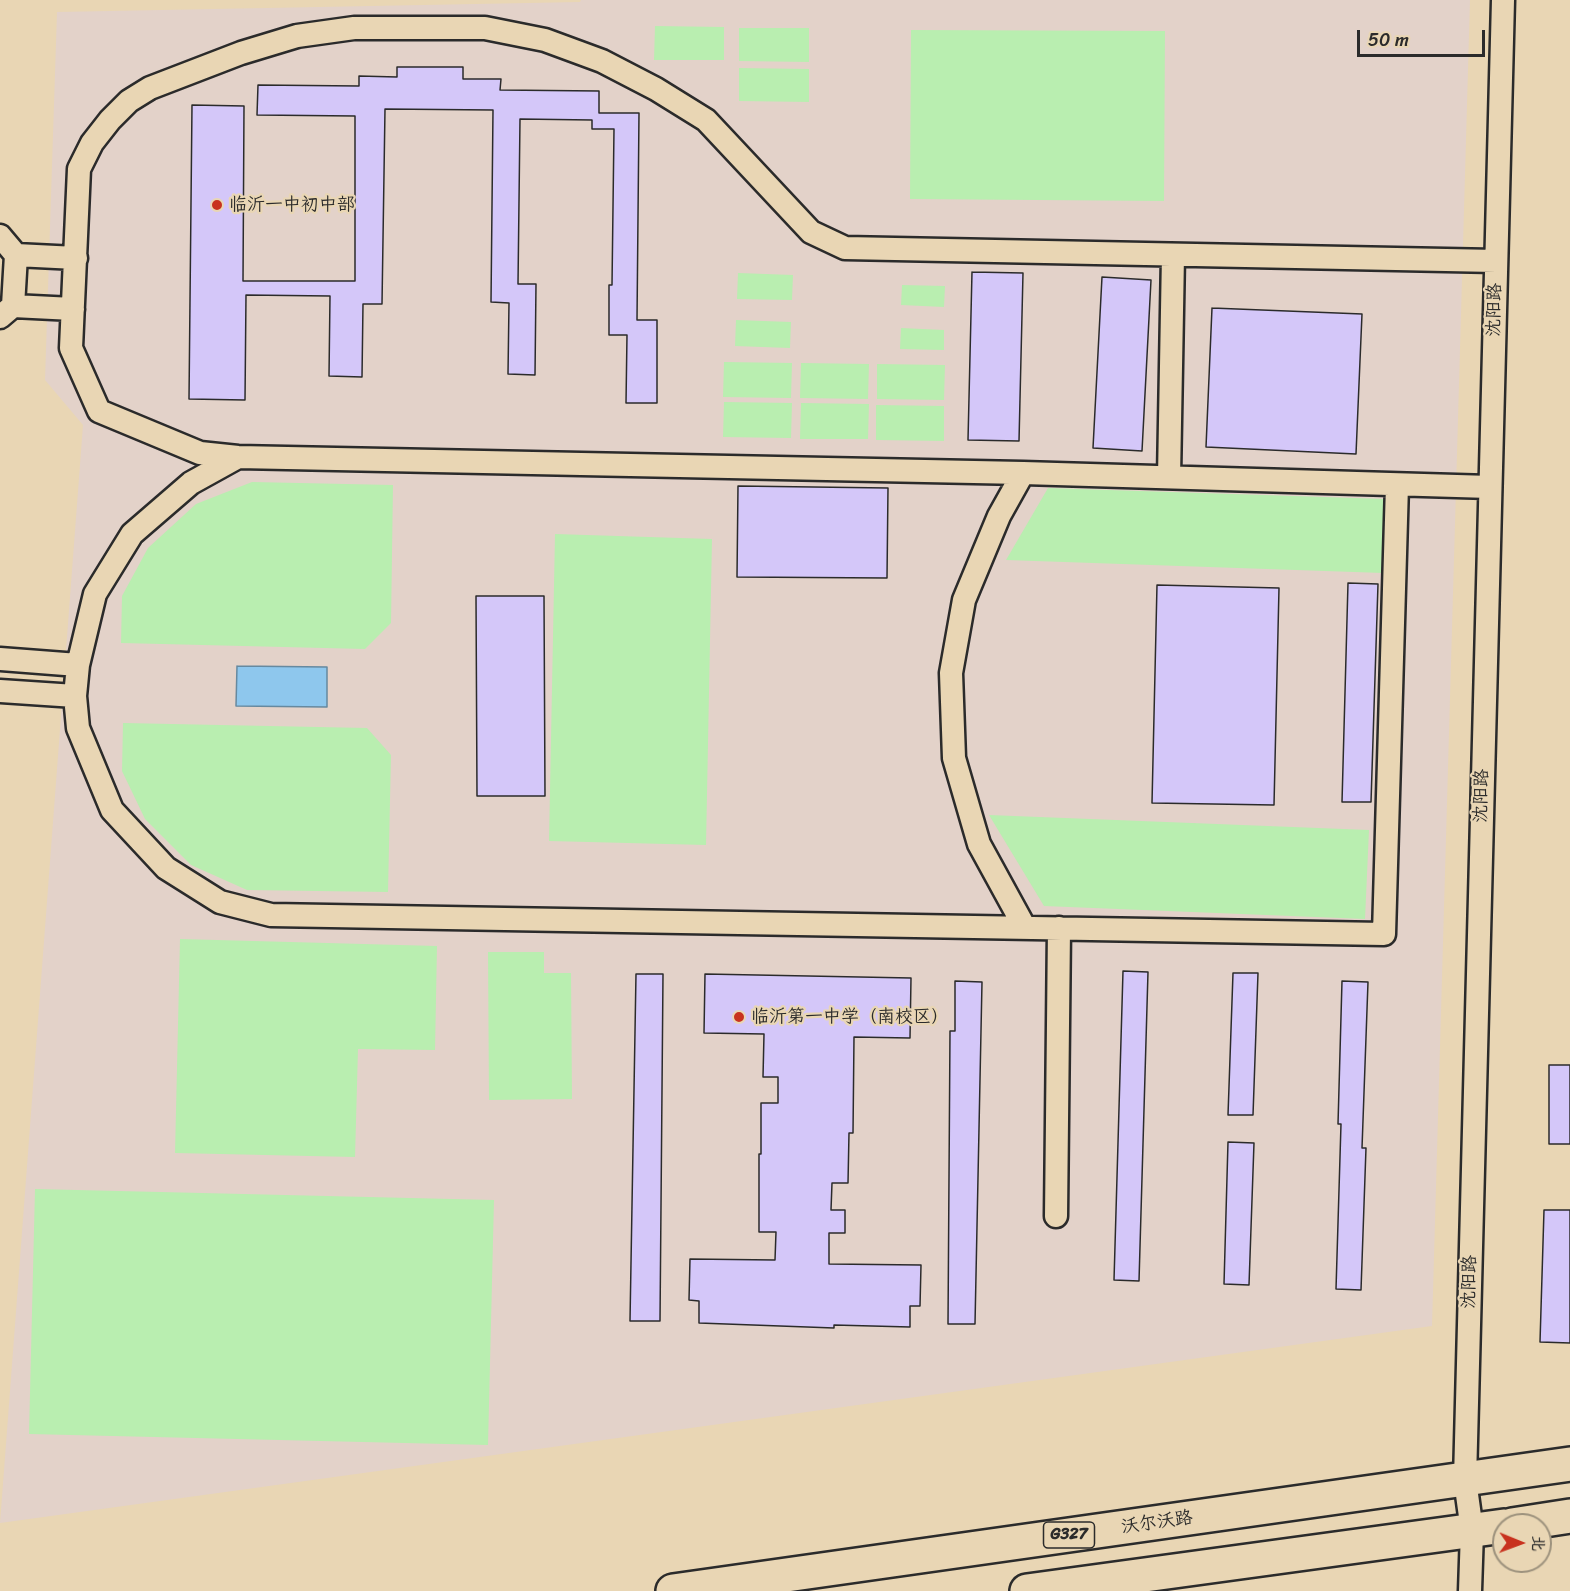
<!DOCTYPE html>
<meta charset="utf-8">
<style>
body{margin:0}
#map{position:relative;width:1570px;height:1591px;overflow:hidden;background:#e9d6b4;font-family:Sriracha,"LXGW WenKai TC",sans-serif}
canvas{display:block}
.north{position:absolute;left:1492px;top:1513px;width:60px;height:60px;box-sizing:border-box;background:#e9d6b4;border:2px solid #9d927d;border-radius:50%;rotate:91deg;font-size:16px;font-weight:700;line-height:24px;text-align:center;color:#2b2b2b}
.north::after{content:'';display:block;margin:auto;width:21px;height:27px;background:#c8321e;clip-path:polygon(50% 0,100% 100%,50% 72%,0 100%)}
.scale{position:absolute;left:1357px;top:30px;width:128px;height:27px;box-sizing:border-box;border:3px solid #2b2b2b;border-top:0;padding-left:8px;font-size:18px;line-height:21px;white-space:nowrap;color:#2b2b2b;-webkit-text-stroke:4px #e9d6b4;paint-order:stroke}
</style>
<div id="map">
<canvas width="1570" height="1591"></canvas>
<div class="north">北</div>
<div class="scale">50 m</div>
</div>
<script>
const ctx = document.querySelector('canvas').getContext('2d');
ctx.lineJoin = 'round';
function paint(path, color) { ctx.fillStyle = color; ctx.fill(path, 'evenodd'); }
const poly = rows => new Path2D(rows.map(r => 'M' + r).join(''));
function stroke(path, color, width, dash) { ctx.strokeStyle = color; ctx.lineWidth = width; ctx.lineCap = dash ? 'butt' : 'round'; ctx.setLineDash(dash || []); ctx.stroke(path); }
function drawText(font, color, halo, rows, align = 'center') {
  ctx.font = font + ' Sriracha,"LXGW WenKai TC",sans-serif'; ctx.lineWidth = 4.5; ctx.setLineDash([]); ctx.textBaseline = 'middle'; ctx.strokeStyle = halo; ctx.fillStyle = color; for (const [text, x, y, turn = 0] of rows) {
    ctx.save(); ctx.translate(x, y); ctx.rotate((+turn || 0) * Math.PI / 180); ctx.textAlign = isNaN(turn) ? turn : align; if (halo) ctx.strokeText(text, 0, 0); ctx.fillText(text, 0, 0); ctx.restore();
  }
}
paint(poly([
 [581,0,1470,0,1432,1326,0,1523,83,425,45,380,57,12,580,2]
]), '#e3d2c9');
paint(poly([
 [655,26,724,27,724,60,654,60],
 [739,28,809,28,809,62,739,61],
 [911,30,1165,31,1164,201,910,199],
 [739,68,809,69,809,102,739,101],
 [738,273,793,275,792,300,737,299],
 [902,285,945,286,944,307,901,305],
 [736,320,791,322,790,348,735,346],
 [901,328,944,330,944,350,900,349],
 [724,362,792,363,791,398,723,397],
 [801,363,869,364,868,399,800,398],
 [877,364,945,365,944,400,877,399],
 [724,402,792,403,791,438,723,437],
 [801,403,869,404,868,439,800,439],
 [876,405,944,406,944,441,876,440],
 [252,482,393,485,391,623,365,649,121,643,122,596,148,548,196,504],
 [1048,488,1385,499,1383,573,1006,560],
 [555,534,712,539,706,845,549,841],
 [123,723,367,728,391,755,388,892,247,890,191,865,145,819,122,771],
 [989,815,1369,830,1365,919,1044,906],
 [180,939,437,946,435,1050,358,1049,355,1157,175,1153],
 [488,952,544,952,544,973,571,973,572,1099,489,1100],
 [35,1189,494,1200,488,1445,29,1434]
]), '#b9eeb0');
const water = poly([
 [237,666,327,667,327,707,236,706,237,666]
]);
paint(water, '#8ec7ed');
stroke(water, '#66899f', 1.5);
const building = poly([
 [397,67,463,67,463,79,501,79,500,90,599,91,599,113,639,113,637,320,657,320,657,403,626,403,627,335,609,335,609,285,612,285,614,129,592,129,592,120,520,119,518,284,536,284,535,375,508,374,509,303,491,302,493,110,385,109,382,304,363,304,362,377,329,376,330,296,246,295,245,400,189,399,192,105,244,106,243,281,355,281,355,116,257,115,258,85,359,86,359,76,397,77,397,67],
 [972,272,1023,273,1019,441,968,440,972,272],
 [1102,277,1151,280,1142,451,1093,448,1102,277],
 [1212,308,1362,314,1356,454,1206,447,1212,308],
 [738,486,888,488,887,578,737,577,738,486],
 [1348,583,1378,584,1371,802,1342,802,1348,583],
 [1157,585,1279,588,1274,805,1152,803,1157,585],
 [476,596,544,596,545,796,477,796,476,596],
 [1123,971,1148,972,1139,1281,1114,1280,1123,971],
 [1233,973,1258,973,1253,1115,1228,1115,1233,973],
 [636,974,663,974,660,1321,630,1321,636,974],
 [705,974,911,978,910,1038,854,1037,853,1133,849,1133,848,1183,832,1183,831,1210,845,1210,845,1233,829,1233,829,1264,921,1265,920,1306,910,1306,910,1327,834,1325,834,1328,699,1323,699,1301,689,1300,690,1259,775,1260,776,1232,759,1232,759,1154,761,1154,761,1103,778,1103,778,1077,763,1077,764,1034,704,1033,705,974],
 [955,981,982,982,975,1324,948,1324,950,1031,955,1031,955,981],
 [1342,981,1368,982,1362,1148,1366,1148,1361,1290,1336,1289,1341,1124,1338,1124,1342,981],
 [1549,1065,1570,1065,1570,1144,1549,1144,1549,1065],
 [1228,1142,1254,1143,1249,1285,1224,1284,1228,1142],
 [1544,1210,1570,1210,1570,1343,1540,1342,1544,1210]
]);
paint(building, '#d4c7f9');
stroke(building, '#2b2b2b', 1.5);
const minor = poly([
 [0,236,16,255,76,258],
 [13,306,16,255],
 [0,317,13,306,73,309],
 [238,457,191,483,132,534,95,594,78,665,75,696,78,728,112,810,166,868,220,902,271,915,1384,934,1397,485],
 [1023,473,999,516,964,600,951,673,954,758,979,844,1025,928],
 [1169,477,1173,255],
 [1490,487,1023,473,238,457,200,453,99,411,71,348,79,169,92,143,110,120,129,101,150,88,241,53,297,36,354,28,485,28,545,40,602,61,656,89,706,120,811,232,845,248,1496,261],
 [0,659,78,665],
 [0,691,75,696],
 [1056,1216,1059,928],
 [1470,1591,1472,1531,1465,1480,1503,0]
]);
const highway = poly([
 [1512,1525,1570,1516],
 [673,1591,1570,1464],
 [1027,1591,1504,1526]
]);
stroke(minor, '#2b2b2b', 27);
stroke(highway, '#2b2b2b', 38);
stroke(minor, '#e9d6b4', 22);
stroke(highway, '#e9d6b4', 33);
for (const [x, y, r, color] of [
 [217,205,6,"#c8321e"],
 [739,1017,6,"#c8321e"]
]) { const dot = new Path2D(); dot.arc(x, y, r, 0, 2 * Math.PI); ctx.fillStyle = color; ctx.fill(dot); stroke(dot, '#e9d6b4', 2); }
for (const [x, y, w] of [
 [1069,1535,51]
]) { const box = new Path2D(); box.roundRect(x - w / 2, y - 13, w, 26, 4.5); ctx.fillStyle = '#e9d6b4'; ctx.fill(box); stroke(box, '#2b2b2b', 1.5); }
drawText('bold 16px', '#2b2b2b', null, [
 ["G327",1069,1535]
]);
drawText('18px', '#2b2b2b', '#e9d6b4', [
 ["临沂一中初中部",229,205],
 ["临沂第一中学（南校区）",751,1017]
], 'left');
drawText('18px', '#2b2b2b', '#e9d6b4', [
 ["沈阳路",1495,310,-89],
 ["沈阳路",1482,796,-89],
 ["沈阳路",1470,1282,-89],
 ["沃尔沃路",1157,1523,-8]
]);
</script>
